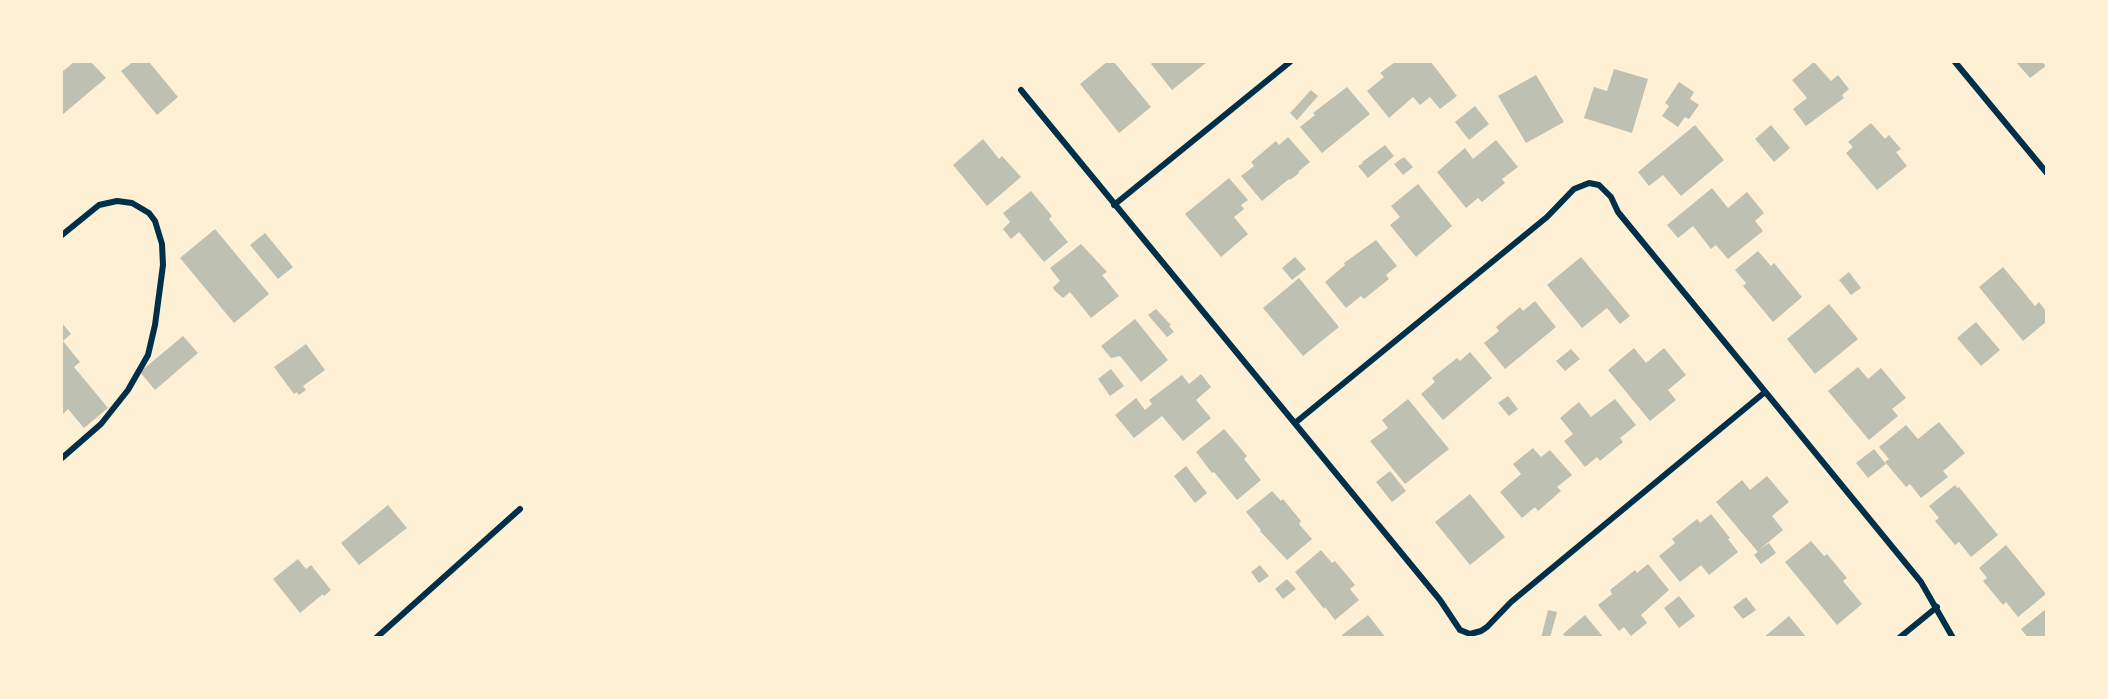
<!DOCTYPE html>
<style>
body{margin:0}
#map{position:relative;width:2108px;height:699px;overflow:hidden;background:#fdf0d5;font-family:Lato,sans-serif}
canvas{display:block}
.frame{position:absolute;inset:0;border:63px solid #fdf0d5;pointer-events:none}
</style>
<div id="map">
<canvas width="2108" height="699"></canvas>
<div class="frame"></div>
</div>
<script>
const ctx = document.querySelector('canvas').getContext('2d');
ctx.lineJoin = 'round';
function paint(path, color) { ctx.fillStyle = color; ctx.fill(path, 'evenodd'); }
const poly = rows => new Path2D(rows.map(r => 'M' + r).join(''));
function stroke(path, color, width, dash) { ctx.strokeStyle = color; ctx.lineWidth = width; ctx.lineCap = dash ? 'butt' : 'round'; ctx.setLineDash(dash || []); ctx.stroke(path); }
paint(poly([
 [74,62,91,62,106,78,62,115,62,72],
 [133,62,149,62,178,97,157,115,121,71],
 [1107,62,1114,62,1151,107,1119,133,1080,84],
 [1153,62,1207,62,1172,90,1151,64],
 [1395,62,1431,62,1457,96,1440,109,1430,97,1420,105,1413,97,1389,118,1367,91,1384,77,1380,73],
 [1814,62,1831,81,1838,75,1849,89,1842,95,1844,98,1806,126,1793,109,1807,98,1792,80],
 [2016,62,2042,62,2046,66,2030,78],
 [1614,69,1648,79,1632,133,1584,118,1594,87,1607,91],
 [1536,75,1564,122,1526,143,1498,96],
 [1679,82,1694,92,1690,99,1699,105,1689,119,1685,117,1678,127,1662,116,1669,106,1665,103],
 [1347,87,1370,114,1322,153,1300,127,1315,115,1313,113],
 [1311,90,1318,96,1297,120,1290,113],
 [1475,106,1489,124,1469,140,1455,122],
 [1871,123,1885,139,1889,135,1901,149,1896,152,1907,166,1877,190,1846,153,1853,147,1848,142],
 [1695,125,1724,160,1681,196,1663,175,1649,186,1638,172],
 [1771,125,1790,148,1774,162,1755,139],
 [1288,137,1310,162,1298,172,1299,173,1290,180,1289,179,1262,201,1241,176,1254,166,1251,162,1276,141,1279,145],
 [983,139,999,159,1002,156,1021,177,987,206,953,165],
 [1496,140,1518,167,1502,179,1505,183,1482,202,1478,198,1466,208,1437,172,1465,148,1473,159],
 [1385,145,1394,156,1368,178,1358,166,1363,163,1362,162],
 [1404,157,1413,167,1403,175,1394,164],
 [1229,178,1248,200,1241,205,1244,209,1234,217,1248,234,1221,257,1185,214],
 [1418,184,1452,226,1416,257,1390,225,1400,217,1391,206],
 [1712,188,1728,208,1747,192,1764,213,1755,221,1763,231,1728,259,1716,245,1711,249,1693,226,1678,238,1667,225],
 [1031,191,1052,216,1049,219,1068,242,1044,262,1019,232,1011,239,1003,229,1010,222,1003,213],
 [215,229,269,294,234,323,180,258],
 [265,233,293,267,278,279,250,245],
 [1376,240,1397,266,1386,275,1389,279,1364,299,1361,296,1346,308,1325,282,1345,265,1344,263],
 [1081,244,1107,272,1102,275,1119,296,1091,318,1070,292,1063,298,1054,290,1053,287,1060,281,1050,268],
 [1758,251,1771,266,1774,263,1802,297,1773,322,1743,286,1746,283,1735,270],
 [1295,257,1306,269,1292,280,1282,268],
 [1581,257,1630,316,1620,324,1607,308,1582,328,1547,285],
 [2003,267,2035,306,2039,302,2046,311,2046,322,2023,341,1979,287],
 [1849,272,1861,288,1851,295,1839,280],
 [1299,278,1339,327,1303,356,1263,308],
 [1535,301,1556,327,1505,369,1484,343,1499,331,1496,327,1520,307,1523,311],
 [1829,304,1858,339,1815,374,1787,339],
 [1156,309,1171,325,1169,326,1174,332,1167,337,1148,315],
 [1135,319,1168,360,1141,382,1120,356,1111,358,1101,346],
 [1976,322,2000,350,1981,366,1957,338],
 [62,323,71,334,63,341,80,362,74,367,108,408,84,428,68,409,62,415],
 [183,336,198,353,155,390,140,372],
 [306,344,325,370,303,386,306,390,299,395,297,392,294,394,274,367],
 [1634,348,1646,363,1664,348,1686,375,1668,390,1676,400,1650,421,1608,370],
 [1571,349,1580,359,1565,371,1556,361],
 [1470,352,1492,378,1443,420,1421,394,1435,382,1432,378,1457,358,1460,361],
 [1858,367,1868,379,1881,368,1906,398,1892,409,1898,416,1869,440,1828,391],
 [1111,369,1124,386,1110,396,1098,379],
 [1201,374,1211,387,1196,400,1211,418,1183,441,1162,416,1134,438,1115,415,1136,398,1145,410,1152,404,1149,400,1182,375,1189,384],
 [1508,396,1518,409,1509,416,1498,403],
 [1408,399,1449,449,1405,484,1370,441,1388,428,1382,420],
 [1615,399,1636,425,1620,438,1623,442,1600,461,1597,457,1585,467,1564,441,1573,434,1560,418,1579,402,1591,417],
 [1939,422,1965,453,1943,471,1948,477,1921,498,1910,484,1906,487,1885,462,1889,459,1879,447,1906,425,1918,439],
 [1224,429,1247,456,1244,459,1261,480,1237,500,1214,472,1212,473,1196,452],
 [1533,448,1541,457,1550,450,1572,475,1557,487,1561,491,1538,511,1535,507,1522,518,1500,492,1521,474,1513,464],
 [1874,449,1886,464,1868,478,1856,463],
 [1186,466,1207,493,1195,503,1174,476],
 [1390,471,1406,491,1392,502,1376,482],
 [1767,476,1789,502,1772,516,1783,530,1759,550,1769,543,1776,553,1761,564,1754,555,1758,552,1716,502,1742,480,1750,490],
 [1955,485,1957,488,1959,487,1998,535,1971,557,1959,542,1955,545,1935,521,1939,518,1929,506],
 [1272,491,1281,501,1283,499,1301,521,1299,524,1312,539,1287,560,1260,531,1261,530,1246,512],
 [1470,494,1505,537,1470,565,1435,522],
 [388,505,407,528,359,565,341,543],
 [1711,514,1730,538,1728,539,1738,552,1709,575,1701,565,1680,582,1659,556,1675,543,1672,539,1697,519,1700,523],
 [1811,541,1824,556,1827,554,1847,578,1843,581,1862,604,1837,625,1785,562],
 [2006,545,2046,594,2018,617,2006,602,2003,605,1983,581,1987,578,1979,568],
 [1321,550,1332,563,1335,561,1355,585,1350,589,1359,600,1335,620,1325,607,1324,609,1295,572],
 [298,559,306,569,311,565,331,590,324,596,323,594,300,613,273,579],
 [1648,564,1669,590,1641,615,1647,623,1631,636,1624,627,1619,631,1598,605,1612,594,1610,590,1635,570,1637,573],
 [1260,565,1269,576,1259,583,1251,572],
 [1287,579,1296,589,1283,599,1275,589],
 [1679,596,1695,616,1679,628,1664,608],
 [1746,597,1756,610,1743,619,1733,607],
 [2046,609,2046,638,2028,638,2021,629],
 [1548,610,1557,612,1550,638,1541,638],
 [1368,615,1386,638,1343,638,1342,635],
 [1585,615,1604,638,1566,638,1563,634],
 [1789,616,1807,638,1763,638]
]), '#bec0b2');
stroke(poly([
 [1955,62,2046,172],
 [1021,90,1440,600,1460,630,1470,634,1481,631,1487,627,1511,602,1765,392],
 [1114,205,1290,62],
 [62,235,99,205,117,201,132,203,149,213,155,221,162,244,163,265,155,325,148,355,128,390,101,424,62,458],
 [1295,423,1547,217,1574,189,1589,183,1599,185,1611,197,1618,212,1921,582,1953,638],
 [376,638,520,509],
 [1899,638,1937,607]
]), '#003049', 6);
</script>
